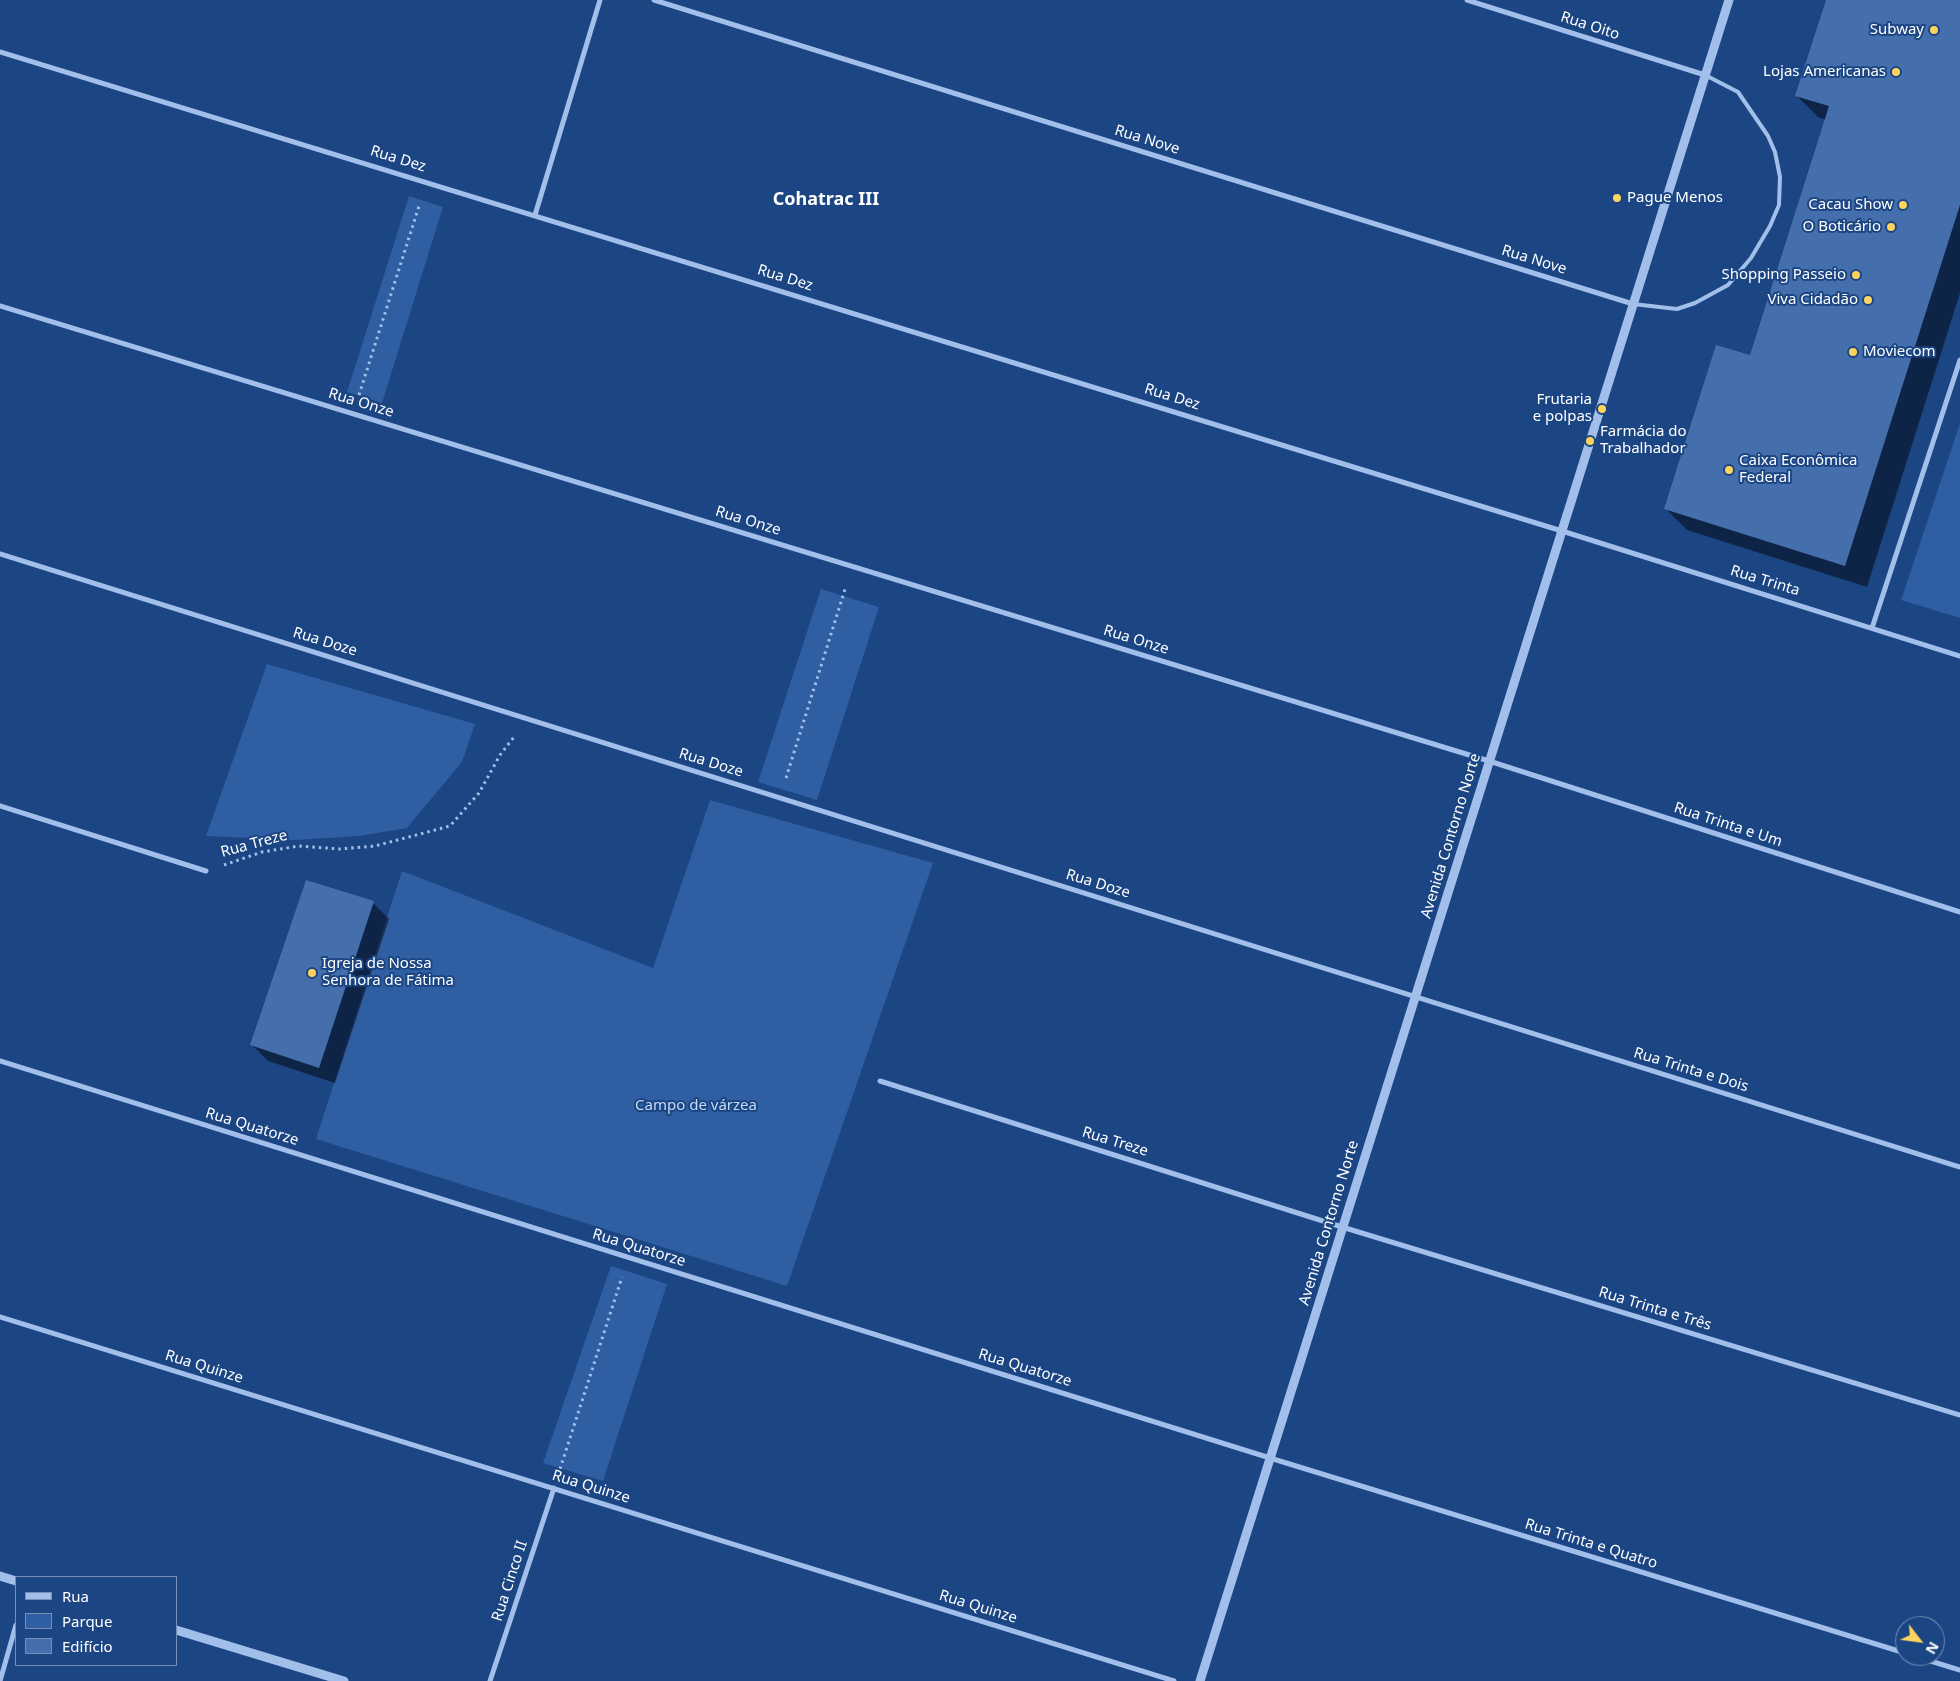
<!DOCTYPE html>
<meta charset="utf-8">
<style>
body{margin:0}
#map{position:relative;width:1960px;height:1681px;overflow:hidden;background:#1b4583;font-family:"Noto Sans",sans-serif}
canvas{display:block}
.legend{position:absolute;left:15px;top:1576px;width:162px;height:90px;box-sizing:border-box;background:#1b4583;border:1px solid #768fb5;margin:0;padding:6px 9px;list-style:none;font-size:15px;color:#fff}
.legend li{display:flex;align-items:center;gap:10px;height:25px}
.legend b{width:25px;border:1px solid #768fb5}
.north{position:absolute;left:1895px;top:1616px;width:50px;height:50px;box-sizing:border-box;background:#1b4583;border:1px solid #768fb5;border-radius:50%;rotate:120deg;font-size:14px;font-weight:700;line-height:20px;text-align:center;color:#fff}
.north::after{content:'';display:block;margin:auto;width:18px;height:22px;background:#fcd45e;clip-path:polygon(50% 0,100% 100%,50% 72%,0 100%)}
</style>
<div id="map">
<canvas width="1960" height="1681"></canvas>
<ul class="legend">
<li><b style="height:6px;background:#a1bfea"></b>Rua</li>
<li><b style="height:14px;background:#2f5ea2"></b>Parque</li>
<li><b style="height:14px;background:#446fac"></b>Edifício</li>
</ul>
<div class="north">N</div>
</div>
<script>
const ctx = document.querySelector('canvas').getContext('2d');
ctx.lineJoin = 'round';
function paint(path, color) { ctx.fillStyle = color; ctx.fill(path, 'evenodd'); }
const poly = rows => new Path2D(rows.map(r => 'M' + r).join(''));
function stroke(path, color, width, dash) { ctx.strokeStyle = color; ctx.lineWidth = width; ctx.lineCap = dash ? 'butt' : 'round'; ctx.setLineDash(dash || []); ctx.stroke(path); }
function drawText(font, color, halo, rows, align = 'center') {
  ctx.font = font + ' "Noto Sans",sans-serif'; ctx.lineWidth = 4; ctx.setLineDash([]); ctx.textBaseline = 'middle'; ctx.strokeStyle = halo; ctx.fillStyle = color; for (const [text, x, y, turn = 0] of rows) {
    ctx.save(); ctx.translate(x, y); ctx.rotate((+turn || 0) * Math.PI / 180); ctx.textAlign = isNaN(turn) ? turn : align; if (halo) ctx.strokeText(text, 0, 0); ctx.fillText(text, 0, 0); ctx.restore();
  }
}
paint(poly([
 [409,196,443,207,382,403,347,392],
 [1960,423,1960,618,1901,600],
 [821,589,879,607,817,800,758,782],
 [267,664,475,724,462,762,407,828,359,836,296,840,206,836],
 [710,800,933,863,787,1286,316,1139,402,871,653,968],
 [611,1266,667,1284,603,1481,543,1463]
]), '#2f5ea2');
paint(poly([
 [1827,0,1960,0,1960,293,1867,587,1687,530,1666,509,1750,357,1826,120,1818,117,1797,96],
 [373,903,389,919,335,1083,268,1061,252,1045]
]), '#0007');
paint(poly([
 [1826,0,1960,0,1960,205,1845,566,1664,509,1716,345,1750,355,1829,106,1795,96],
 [306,880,374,901,319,1068,250,1045]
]), '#446fac');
stroke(poly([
 [359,395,420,203],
 [786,778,846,586],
 [224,865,262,852,299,846,340,849,375,846,450,826,479,793,500,755,514,737],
 [560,1469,622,1277]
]), '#a1bfea', 3, [2.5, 4]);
stroke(poly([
 [1633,304,1677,309,1695,303,1728,285,1751,258,1770,226,1779,205,1780,177,1775,152,1768,136,1738,92,1707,76]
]), '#a1bfea', 4);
stroke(poly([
 [654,0,1633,304],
 [1467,0,1705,75],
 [0,52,1562,531,1960,656],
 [535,215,600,0],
 [0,306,1489,761,1960,912],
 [0,554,1960,1167],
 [1872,628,1960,360],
 [0,806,206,871],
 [0,1061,1270,1458,1905,1653],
 [880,1081,1342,1227,1960,1415],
 [0,1317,1174,1681],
 [1914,1656,1960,1670],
 [0,1681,16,1625],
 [490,1681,554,1488]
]), '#a1bfea', 5);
stroke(poly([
 [0,1576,16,1581],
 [176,1630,344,1681],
 [1200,1681,1729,0]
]), '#a1bfea', 9);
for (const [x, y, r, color] of [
 [1934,30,5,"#fcd45e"],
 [1896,72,5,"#fcd45e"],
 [1617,198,5,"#fcd45e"],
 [1903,205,5,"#fcd45e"],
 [1891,227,5,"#fcd45e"],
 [1856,275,5,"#fcd45e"],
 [1868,300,5,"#fcd45e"],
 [1853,352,5,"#fcd45e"],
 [1602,409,5,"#fcd45e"],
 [1590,441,5,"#fcd45e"],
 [1729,470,5,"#fcd45e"],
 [312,973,5,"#fcd45e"]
]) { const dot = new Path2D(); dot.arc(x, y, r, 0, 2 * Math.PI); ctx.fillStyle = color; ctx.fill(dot); stroke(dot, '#1b4583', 2); }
drawText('15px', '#fff', '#1b4583', [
 ["Rua Oito",1590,26,18],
 ["Rua Nove",1147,140,17],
 ["Rua Dez",398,159,17],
 ["Rua Nove",1534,260,17],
 ["Rua Dez",785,278,17],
 ["Rua Dez",1172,397,17],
 ["Rua Onze",361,403,17],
 ["Rua Onze",748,521,17],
 ["Rua Trinta",1765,581,17],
 ["Rua Onze",1136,640,17],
 ["Rua Doze",325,642,17],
 ["Rua Doze",711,763,17],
 ["Rua Trinta e Um",1728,825,18],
 ["Avenida Contorno Norte",1451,836,-73],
 ["Rua Treze",254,844,-15],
 ["Rua Doze",1098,884,17],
 ["Rua Trinta e Dois",1691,1070,17],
 ["Rua Quatorze",252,1127,17],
 ["Rua Treze",1115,1142,17],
 ["Avenida Contorno Norte",1329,1223,-73],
 ["Rua Quatorze",639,1248,17],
 ["Rua Trinta e Três",1655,1309,17],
 ["Rua Quinze",204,1367,17],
 ["Rua Quatorze",1025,1368,17],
 ["Rua Quinze",591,1487,17],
 ["Rua Trinta e Quatro",1591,1544,17],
 ["Rua Cinco II",510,1581,-72],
 ["Rua Quinze",978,1607,17]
]);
drawText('15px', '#fff', '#1b4583', [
 ["Subway",1924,30],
 ["Lojas Americanas",1886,72],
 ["Pague Menos",1627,198,"left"],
 ["Cacau Show",1893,205],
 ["O Boticário",1881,227],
 ["Shopping Passeio",1846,275],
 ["Viva Cidadão",1858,300],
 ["Moviecom",1863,352,"left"],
 ["Frutaria",1592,400],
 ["e polpas",1592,417],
 ["Farmácia do",1600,432,"left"],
 ["Trabalhador",1600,449,"left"],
 ["Caixa Econômica",1739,461,"left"],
 ["Federal",1739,478,"left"],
 ["Igreja de Nossa",322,964,"left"],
 ["Senhora de Fátima",322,981,"left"]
], 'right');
drawText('15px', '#c5daf8', '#1b4583', [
 ["Campo de várzea",696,1106]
]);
drawText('bold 18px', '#fff', '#1b4583', [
 ["Cohatrac III",826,200]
]);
</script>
